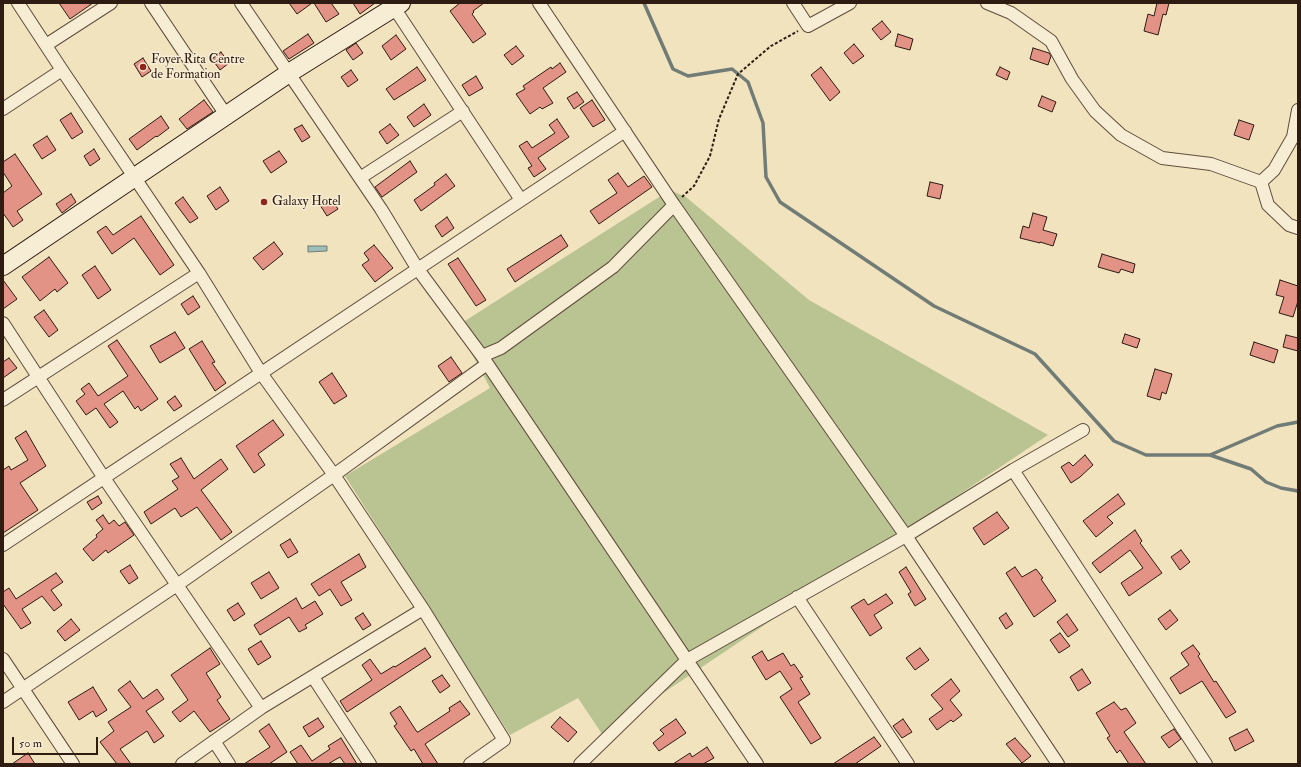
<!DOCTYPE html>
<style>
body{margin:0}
#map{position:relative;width:1301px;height:767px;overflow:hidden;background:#f2e3bf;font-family:"IM FELL Double Pica",serif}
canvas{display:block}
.frame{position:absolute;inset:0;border:4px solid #2e1b11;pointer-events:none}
.scale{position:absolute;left:12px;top:737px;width:86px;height:18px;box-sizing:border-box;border:2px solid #2e1b11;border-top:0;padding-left:5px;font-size:12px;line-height:14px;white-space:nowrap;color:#2e1b11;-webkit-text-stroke:3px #f7edd5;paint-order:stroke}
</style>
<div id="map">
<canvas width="1301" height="767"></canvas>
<div class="frame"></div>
<div class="scale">50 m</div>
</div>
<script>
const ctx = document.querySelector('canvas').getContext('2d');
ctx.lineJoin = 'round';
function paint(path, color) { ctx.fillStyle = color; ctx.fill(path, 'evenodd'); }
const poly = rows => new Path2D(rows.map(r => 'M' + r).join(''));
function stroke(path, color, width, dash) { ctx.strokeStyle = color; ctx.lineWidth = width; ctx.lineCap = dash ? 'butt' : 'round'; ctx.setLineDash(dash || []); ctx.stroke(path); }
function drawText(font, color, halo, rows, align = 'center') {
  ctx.font = font + ' "IM FELL Double Pica",serif'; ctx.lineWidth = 3; ctx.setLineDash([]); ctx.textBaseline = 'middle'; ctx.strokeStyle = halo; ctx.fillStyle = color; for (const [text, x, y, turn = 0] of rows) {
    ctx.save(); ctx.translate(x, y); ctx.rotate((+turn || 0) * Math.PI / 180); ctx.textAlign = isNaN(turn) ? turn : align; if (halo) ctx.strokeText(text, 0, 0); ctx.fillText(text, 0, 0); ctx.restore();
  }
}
paint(poly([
 [670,190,686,197,809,300,1048,435,602,734,578,698,510,735,345,476,490,388,457,326]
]), '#b9c492');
const water = poly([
 [308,246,327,246,327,251,308,252,308,246]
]);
paint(water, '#9dbdb9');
stroke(water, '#717c76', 1);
stroke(poly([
 [644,3,673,69,688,76,732,69,748,82,763,123,766,177,780,202,934,306,1035,354,1114,441,1146,455,1210,455,1277,426,1298,422],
 [1210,455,1251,469,1266,482,1281,488,1298,491]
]), '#717c76', 3.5);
const building = poly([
 [59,3,93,3,70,19,59,3],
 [289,3,312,3,297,14,289,3],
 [314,3,331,3,339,14,326,22,314,3],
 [353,3,375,3,360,14,353,3],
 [460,3,484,3,473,11,474,12,472,14,486,34,473,43,450,11,460,3],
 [1157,3,1169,3,1166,15,1163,14,1158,35,1144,31,1148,14,1154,16,1157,3],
 [882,21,891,32,881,40,872,29,882,21],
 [308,34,314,43,289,59,283,51,308,34],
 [898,34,913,39,910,50,895,46,898,34],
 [396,35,406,49,391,60,382,46,396,35],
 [356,43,363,53,353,60,346,50,356,43],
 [854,44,864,56,853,64,844,53,854,44],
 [516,46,524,56,512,65,504,55,516,46],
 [1033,48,1049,53,1051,56,1048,65,1030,59,1033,48],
 [221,52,229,63,220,70,212,59,221,52],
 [143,58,151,71,142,77,134,64,143,58],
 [560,63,566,72,543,88,553,103,542,109,540,107,530,114,516,94,525,89,523,86,551,67,552,69,560,63],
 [417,67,426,80,394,100,386,89,417,67],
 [821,67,840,92,830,101,811,75,821,67],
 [1000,67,1010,72,1007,80,996,75,1000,67],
 [351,70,358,80,348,87,341,77,351,70],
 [476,76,483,88,469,96,462,85,476,76],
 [577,92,584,102,574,109,567,98,577,92],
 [1042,96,1056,102,1052,112,1038,106,1042,96],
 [204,100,213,112,187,129,179,119,204,100],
 [592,100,605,120,593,127,580,108,592,100],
 [424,104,431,115,414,127,407,117,424,104],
 [71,113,83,132,72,139,60,120,71,113],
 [161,116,169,128,157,137,156,136,137,150,129,139,161,116],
 [557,119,569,137,538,158,546,169,534,177,528,168,532,166,519,146,527,141,532,148,555,133,549,125,557,119],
 [1239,120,1254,125,1249,140,1234,135,1239,120],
 [390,124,399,135,387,144,379,132,390,124],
 [302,125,310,137,302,142,294,129,302,125],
 [47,136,56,150,42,159,33,145,47,136],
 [94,149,100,159,90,166,84,156,94,149],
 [279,151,287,162,271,173,263,161,279,151],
 [15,154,42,194,17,211,23,220,13,227,3,213,3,193,12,186,3,172,3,162,15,154],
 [410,161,417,172,382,197,375,187,410,161],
 [618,173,628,187,644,176,652,187,599,224,590,211,617,193,608,180,618,173],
 [446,174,455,186,421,211,414,200,435,185,434,183,446,174],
 [930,182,943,185,940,199,927,196,930,182],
 [220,187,229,201,216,210,207,196,220,187],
 [71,194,76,202,62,213,56,204,71,194],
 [183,197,198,218,190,223,175,203,183,197],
 [330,198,338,209,327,216,320,205,330,198],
 [1033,213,1047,217,1043,230,1057,234,1053,246,1040,242,1040,243,1020,238,1023,226,1029,228,1033,213],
 [141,216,174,265,160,275,134,238,112,254,97,232,106,226,113,235,141,216],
 [447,217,454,228,442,237,435,226,447,217],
 [561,235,568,246,515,282,507,269,561,235],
 [274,242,283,254,263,270,253,258,274,242],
 [374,245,393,268,375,282,362,265,369,260,364,253,374,245],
 [1102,254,1135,264,1133,273,1121,269,1119,273,1098,267,1102,254],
 [49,257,68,283,57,292,55,289,40,301,22,277,49,257],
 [458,258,486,300,476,306,448,264,458,258],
 [95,266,111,290,98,299,82,275,95,266],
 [3,280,17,299,3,309,3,280],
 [1280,280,1298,286,1298,301,1293,317,1279,313,1284,297,1276,295,1280,280],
 [193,296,200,307,188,315,181,304,193,296],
 [44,310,58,330,49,337,34,317,44,310],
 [175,332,185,348,160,363,150,346,175,332],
 [1125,334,1140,339,1137,348,1122,343,1125,334],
 [1286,335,1298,338,1298,351,1283,347,1286,335],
 [117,340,158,399,141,411,138,406,135,409,123,391,104,404,118,422,110,428,96,408,86,415,76,401,85,394,81,389,89,383,98,396,128,376,108,346,117,340],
 [202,341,215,362,212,363,226,383,215,391,189,349,202,341],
 [1254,342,1278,350,1274,363,1250,355,1254,342],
 [451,357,462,373,449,382,438,366,451,357],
 [9,358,17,368,3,378,3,362,9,358],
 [1155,369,1172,374,1166,394,1162,392,1160,400,1147,396,1155,369],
 [332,373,347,396,334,404,319,382,332,373],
 [175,396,182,406,174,411,167,402,175,396],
 [273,420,284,435,258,454,265,465,254,473,236,446,273,420],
 [26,431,46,466,20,483,38,510,3,533,3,470,9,466,11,470,28,460,15,438,26,431],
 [1085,455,1093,465,1080,477,1071,483,1061,467,1069,462,1073,466,1085,455],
 [181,458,194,479,221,459,228,469,201,490,232,532,221,540,197,507,181,517,175,508,151,524,144,512,178,489,172,481,179,477,170,464,181,458],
 [1118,494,1125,504,1107,517,1113,523,1096,537,1083,521,1118,494],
 [98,496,102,503,92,510,87,502,98,496],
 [997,512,1009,528,984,545,973,528,997,512],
 [103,515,109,524,114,520,119,526,125,522,134,535,108,553,106,550,93,561,83,549,97,537,96,535,103,529,96,520,103,515],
 [1135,530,1142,541,1140,543,1162,573,1129,596,1121,583,1143,568,1130,550,1100,573,1092,563,1135,530],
 [290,539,298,552,288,558,280,545,290,539],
 [1181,550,1190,562,1180,570,1171,557,1181,550],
 [359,554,366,567,341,582,352,600,341,606,330,589,319,596,311,584,359,554],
 [130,565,138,578,129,584,120,571,130,565],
 [906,567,926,599,915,606,908,594,911,592,899,572,906,567],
 [1015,567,1022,577,1036,569,1043,578,1041,579,1056,601,1034,617,1006,573,1015,567],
 [269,572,279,588,261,599,251,583,269,572],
 [56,573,63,582,51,590,62,605,54,611,42,596,22,609,31,623,21,629,3,604,3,592,9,588,16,599,56,573],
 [886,594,893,603,874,615,882,628,870,636,851,607,864,599,868,605,886,594],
 [296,598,302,609,315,601,323,614,305,625,307,628,299,632,289,617,260,635,254,625,296,598],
 [238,603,245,614,234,621,227,610,238,603],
 [1170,610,1178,620,1166,630,1158,619,1170,610],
 [363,613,371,625,363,630,355,618,363,613],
 [1006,613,1013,624,1006,629,999,618,1006,613],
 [1067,614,1078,630,1068,637,1057,622,1067,614],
 [71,619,80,630,65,641,57,631,71,619],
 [1060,633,1070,646,1059,653,1050,640,1060,633],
 [261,641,271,657,258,665,248,649,261,641],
 [1193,645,1200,654,1198,656,1214,682,1216,681,1236,712,1226,718,1202,681,1180,694,1170,678,1189,665,1181,653,1193,645],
 [210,648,220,664,206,673,221,697,217,700,230,719,210,732,194,711,180,722,172,712,188,700,171,675,210,648],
 [425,648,431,657,347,712,340,701,372,680,362,665,370,659,381,674,394,666,395,667,425,648],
 [920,648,929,660,915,670,906,658,920,648],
 [762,651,768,661,783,653,791,666,794,664,803,677,800,678,810,694,798,702,821,738,811,744,780,697,792,689,780,671,766,680,752,657,762,651],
 [1082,669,1091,683,1078,691,1070,677,1082,669],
 [442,675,450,686,440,693,432,681,442,675],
 [951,679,960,691,950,700,962,715,953,722,951,720,937,730,929,719,943,709,931,695,951,679],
 [130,681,143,699,157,689,164,699,146,711,164,736,154,743,147,731,120,749,131,764,117,764,100,742,114,731,108,722,131,707,118,690,130,681],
 [93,687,107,710,96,717,93,711,79,720,68,702,93,687],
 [460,701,470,714,425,744,438,764,423,764,414,749,411,751,394,726,397,724,390,713,400,706,417,732,418,732,450,711,449,708,460,701],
 [1114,702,1121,710,1126,708,1136,723,1124,732,1146,764,1129,764,1120,750,1117,753,1107,738,1110,736,1096,713,1114,702],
 [560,717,577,732,568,742,551,727,560,717],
 [318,718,324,727,309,737,303,727,318,718],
 [676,719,686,733,659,751,653,743,664,734,660,730,676,719],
 [903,719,912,732,902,738,893,726,903,719],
 [269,724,287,752,269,764,244,764,270,747,259,731,269,724],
 [1174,729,1181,739,1169,748,1161,737,1174,729],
 [1247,729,1254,741,1235,751,1229,738,1247,729],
 [874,737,881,746,855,764,833,764,874,737],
 [341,738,357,764,345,764,340,757,328,764,298,764,290,752,301,745,312,761,330,749,328,746,341,738],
 [1015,738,1031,756,1022,763,1006,744,1015,738],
 [707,747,714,758,703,764,673,764,690,753,692,757,707,747],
 [28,753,35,764,12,764,28,753]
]);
paint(building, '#e39386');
stroke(building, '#2e1b11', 1);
const street = poly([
 [18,3,62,70,199,273,261,373,334,475,423,609,504,740],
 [151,3,226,115],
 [241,3,381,209,417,268,482,356,757,764],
 [391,3,521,200],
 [539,3,674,205,906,536,1058,764],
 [793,3,808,26,850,3],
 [987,3,1011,13,1051,41,1072,79,1095,111,1121,135,1162,158,1211,164,1261,182,1268,205,1289,225,1298,228],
 [46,45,111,3],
 [3,109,62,70],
 [360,178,463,111],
 [1261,182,1274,170,1293,137,1298,110],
 [3,323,104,478,261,708],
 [482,356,501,348,613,267,674,205],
 [3,400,199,273],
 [1013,470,1206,764],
 [3,545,625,131],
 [797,597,908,764],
 [3,659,73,764],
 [313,677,370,764],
 [3,702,177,585,334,475,487,364],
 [214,741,229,764],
 [182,764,261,708,423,609],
 [470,764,504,740],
 [580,764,687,660,906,536,1013,470,1083,430]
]);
const secondary = poly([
 [3,266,289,73,401,3]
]);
stroke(street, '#5f4d3c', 14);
stroke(secondary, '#2e1b11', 20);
stroke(poly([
 [682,197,694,186,710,156,719,119,738,74,771,46,798,31]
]), '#2e1b11', 2, [3, 2]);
stroke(street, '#f7edd5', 12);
stroke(secondary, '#f7edd5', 18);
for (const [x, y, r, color] of [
 [143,67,4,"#8f2418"],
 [264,202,4,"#8f2418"]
]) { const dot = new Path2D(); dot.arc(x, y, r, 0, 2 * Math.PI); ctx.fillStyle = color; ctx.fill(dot); stroke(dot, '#f7edd5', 1.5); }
drawText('13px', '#2e1b11', '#f7edd5', [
 ["Foyer Rita Centre",151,60],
 ["de Formation",151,75],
 ["Galaxy Hotel",272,202]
], 'left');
</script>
